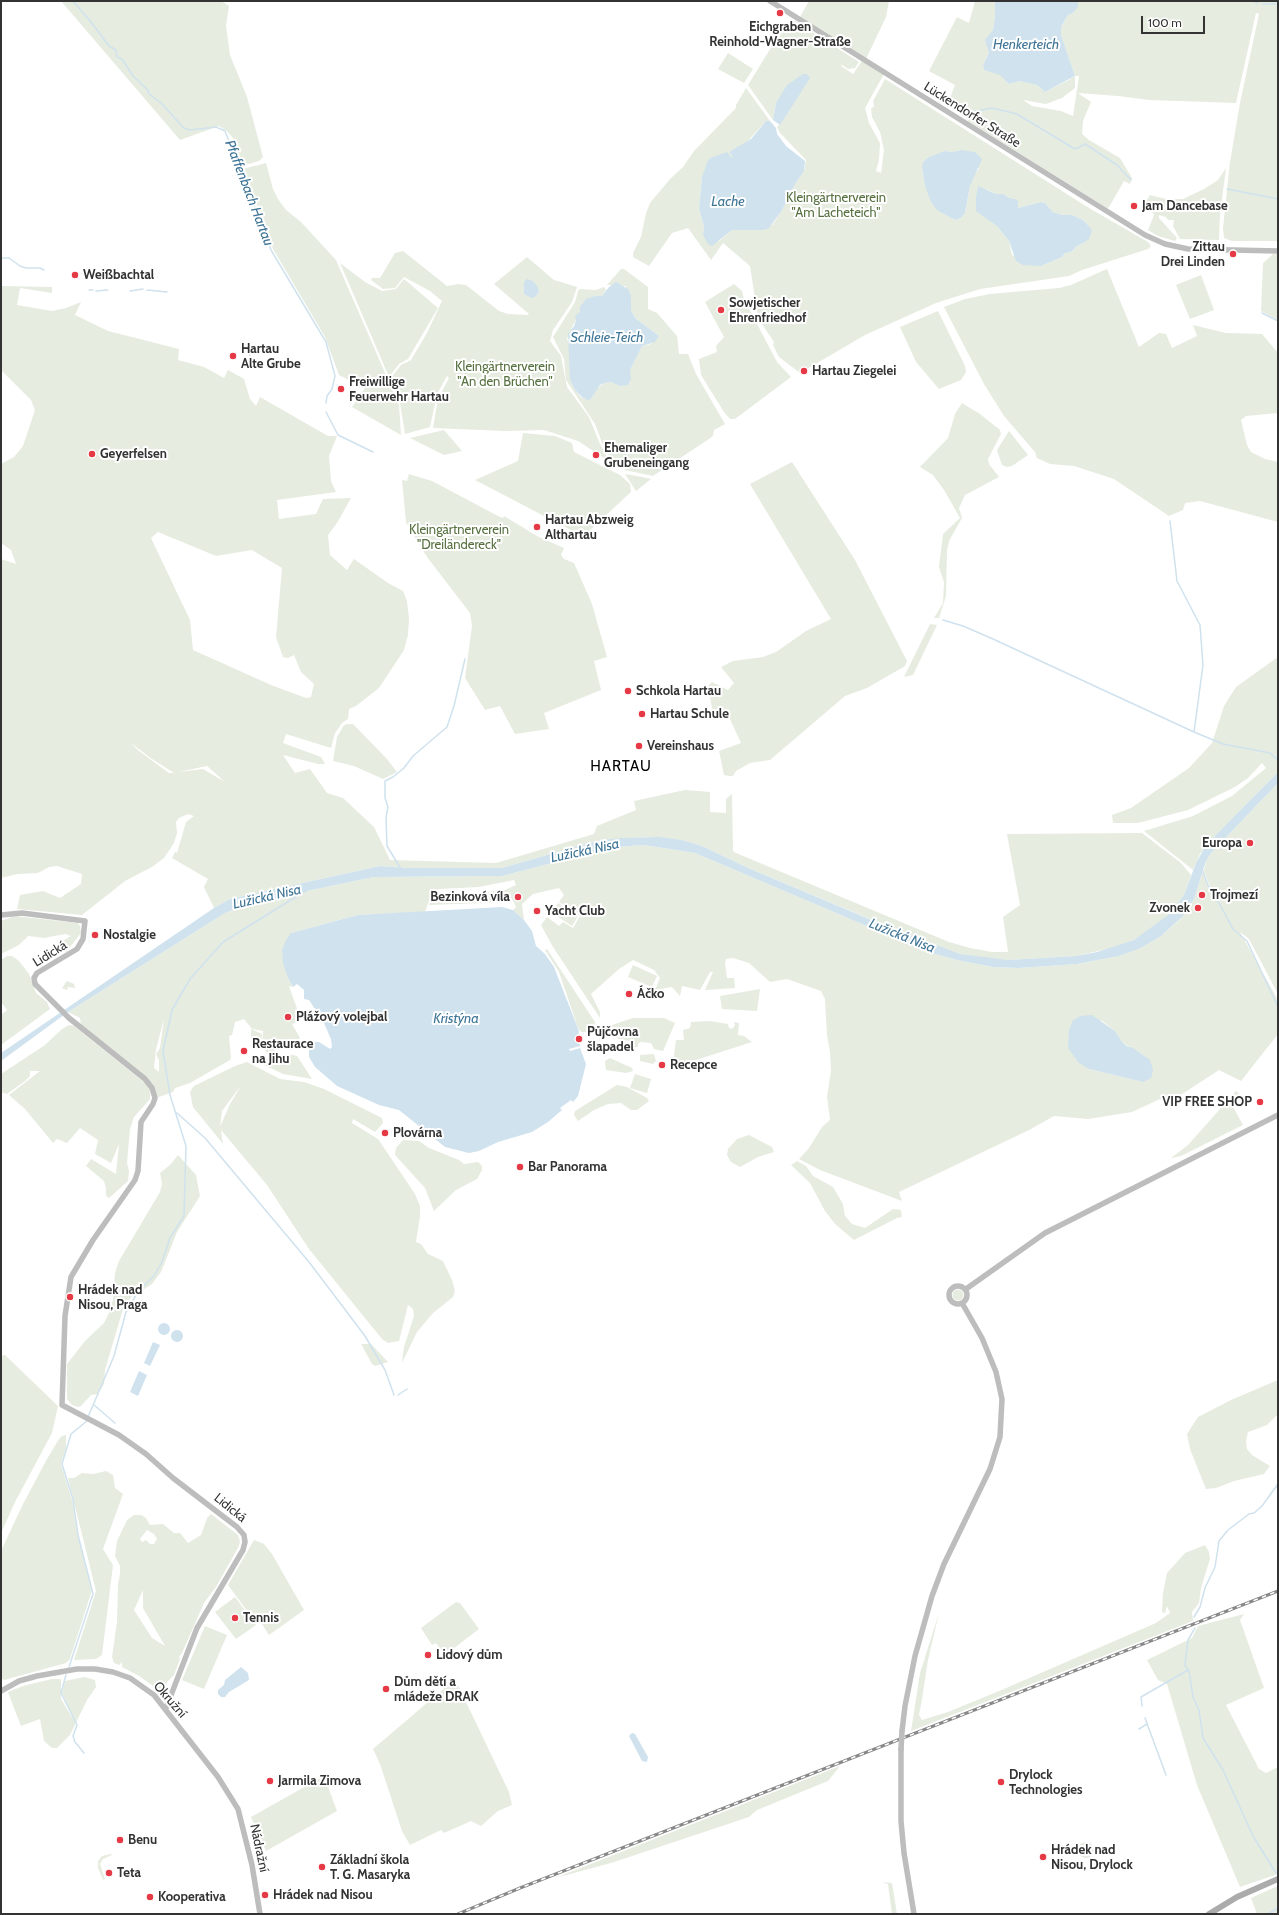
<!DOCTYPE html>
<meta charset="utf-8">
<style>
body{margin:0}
#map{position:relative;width:1279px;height:1915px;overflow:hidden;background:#fff;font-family:Cabin,sans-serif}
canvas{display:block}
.frame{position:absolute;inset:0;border:2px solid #333;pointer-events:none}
.scale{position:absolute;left:1141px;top:16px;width:64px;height:18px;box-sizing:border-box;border:2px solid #333;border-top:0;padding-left:5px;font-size:12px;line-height:14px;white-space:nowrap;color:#333;-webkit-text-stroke:3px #fff;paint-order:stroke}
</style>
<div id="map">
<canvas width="1279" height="1915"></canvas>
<div class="frame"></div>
<div class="scale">100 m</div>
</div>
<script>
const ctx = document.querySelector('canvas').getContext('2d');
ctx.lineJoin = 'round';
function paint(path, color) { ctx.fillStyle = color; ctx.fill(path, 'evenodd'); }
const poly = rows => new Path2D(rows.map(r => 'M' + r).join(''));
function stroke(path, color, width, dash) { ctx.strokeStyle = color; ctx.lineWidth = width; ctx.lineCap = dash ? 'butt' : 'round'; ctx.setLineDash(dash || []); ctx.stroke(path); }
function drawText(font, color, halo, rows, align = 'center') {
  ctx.font = font + ' Cabin,sans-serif'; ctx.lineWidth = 4; ctx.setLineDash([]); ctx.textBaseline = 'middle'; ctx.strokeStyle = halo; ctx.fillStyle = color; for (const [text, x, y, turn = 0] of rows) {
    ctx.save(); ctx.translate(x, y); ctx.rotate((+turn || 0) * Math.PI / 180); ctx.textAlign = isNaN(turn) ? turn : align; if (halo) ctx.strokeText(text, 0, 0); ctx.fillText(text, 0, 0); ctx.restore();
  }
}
paint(poly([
 [61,1,221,1,229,6,226,26,230,55,247,97,263,157,259,161,242,166,233,138,227,131,219,126,180,140],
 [809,1,889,1,886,17,866,59,800,17],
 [975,1,995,1,995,16,993,30,986,40,989,53,983,65,984,70,1000,74,1009,84,1019,81,1037,85,1045,92,1069,80,1075,76,1061,35,1061,27,1068,15,1073,13,1078,1,1278,1,1278,241,1232,241,1224,238,1223,228,1230,162,1240,103,1259,14,1256,13,1236,103,1149,100,1118,96,1078,93,1091,102,1083,121,1082,134,1089,140,1120,158,1132,178,1130,184,1124,181,1109,207,1107,208,968,121,970,116,948,103,955,85,929,71,957,17,969,23],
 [1075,76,1079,76,1073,116,1061,111,1032,106,1023,100,1046,104,1062,98,1075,88],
 [792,19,859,62,855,68,848,69,842,65,841,66,853,74,862,61,884,74,865,108,869,123,880,143,879,160,876,171,881,173,884,150,880,132,872,117,871,109,874,106,873,101,885,79,1089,208,1148,242,1151,246,1148,249,1082,270,1069,276,980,289,936,303,865,335,800,373,779,357,773,345,774,342,758,318,750,266,723,243,711,260,688,228,672,233,649,266,633,257,633,253,641,237,646,213,650,203,670,179,683,167,694,151,736,108,736,105,746,88,770,121,766,121,746,143,729,152,734,157,735,165,739,166,743,173,742,175,740,176,735,168,735,165,702,177,699,209,704,226,703,235,719,241,732,230,764,230,773,224,781,212,795,184,804,171,806,160,780,133,777,127,785,117,791,83,776,103,773,120,748,85,772,46],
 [961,150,979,169,975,173,970,186,965,213,961,218,955,220,943,213,925,186,922,168,945,151,952,152],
 [986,189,996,194,1004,194,1007,197,1015,199,1018,208,1041,202,1045,203,1053,212,1062,215,1072,215,1083,220,1088,226,1085,242,1077,246,1071,252,1065,253,1062,257,1041,266,1012,255,1009,241,997,226,989,219],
 [728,53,753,69,744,83,718,69],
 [266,163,273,189,278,199,286,210,301,222,336,260,399,405,401,435,352,407,365,388,339,375,325,337,273,249,243,169],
 [1226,168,1220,214,1219,240,1180,239,1173,226,1174,220,1168,220,1166,217,1159,215,1159,218,1177,238,1175,241,1158,236,1148,230,1154,215,1147,200,1150,195,1166,199,1183,199,1204,189,1218,180],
 [403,251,447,286,458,284,466,285,499,311,508,314,528,315,529,314,494,284,527,257,554,280,577,287,572,302,553,330,550,341,561,356,567,387,589,417,600,444,610,462,578,441,544,430,505,431,433,428,438,399,449,378,447,376,437,394,430,427,405,434,400,403,390,379,401,365,411,360,427,333,442,301,430,291,404,277,395,288,383,289,371,280,372,278,380,278,395,253],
 [1273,254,1278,254,1278,320,1261,311,1263,263],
 [340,263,365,282,382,291,396,289,404,279,438,308,408,359,399,364,389,377],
 [621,269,624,269,648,287,648,309,657,313,677,336,679,354,688,354,696,374,725,424,714,430,713,436,706,441,653,476,625,470,606,453,595,424,566,380,564,359,553,337,575,302,578,291,580,289,596,290,604,287,606,290,602,296,595,296,581,307,580,312,571,329,567,339,570,347,570,380,575,390,582,398,590,400,597,388,605,383,611,382,620,386,629,375,630,370,642,346,651,344,659,336,635,318,631,310,631,295,625,286,607,285],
 [1107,269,1139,347,1159,333,1166,334,1172,348,1197,336,1193,325,1226,333,1262,334,1278,353,1278,413,1246,416,1241,420,1247,445,1251,452,1265,459,1278,462,1278,522,1200,501,1185,503,1183,510,1169,516,1114,479,1074,466,1050,464,1037,458,1035,452,1004,416,984,384,944,307,965,299,990,294,1059,288,1071,285],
 [1201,275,1214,310,1190,319,1176,285],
 [734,284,742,291,744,299,777,362,791,377,735,419,730,419,724,412,701,375,699,359,717,352,716,346,724,337,705,302],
 [1,286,52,287,52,293,20,288,17,305,52,311,66,308,81,302,75,315,108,331,179,349,178,360,204,367,224,378,228,370,244,379,250,399,256,406,260,397,328,436,337,436,329,456,331,481,336,492,277,500,279,519,316,514,323,499,351,498,337,523,328,535,330,555,347,570,354,559,388,583,403,591,407,601,409,618,408,635,404,650,379,688,356,706,349,709,348,719,342,723,335,733,331,748,286,734,283,743,321,757,325,764,318,764,283,755,295,773,310,769,327,793,343,798,374,827,390,860,496,863,594,834,597,826,636,810,634,801,685,790,710,792,710,812,726,813,726,799,732,794,733,851,736,853,949,942,970,948,992,952,1008,952,1003,917,1020,905,1007,834,1142,833,1181,863,1191,875,1184,895,1171,913,1164,920,1134,940,1116,947,1076,956,1008,960,991,959,960,954,925,942,748,868,702,846,682,840,646,837,596,841,502,868,406,868,380,866,230,899,214,908,204,887,208,879,172,858,175,852,177,853,186,822,194,816,188,814,179,818,176,822,177,833,174,843,164,858,152,867,125,881,82,915,17,909,20,895,43,891,60,898,81,884,82,874,57,866,49,867,38,873,17,874,1,878,1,559,16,564,11,550,1,543,1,464,14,457,23,446,35,410,31,400,1,370],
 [158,532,216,556,252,550,282,568,276,637,283,657,288,658,294,655,301,672,314,684,311,697,306,698,271,685,193,650,190,620,151,538],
 [130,742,149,757,174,773,169,773,139,751],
 [207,766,225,782,203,769,178,772],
 [938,311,965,366,966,372,961,380,939,389,916,362,900,327],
 [962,403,980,414,1000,430,1001,434,988,459,989,464,999,477,965,495,959,508,962,518,949,541,947,551,946,596,939,618,934,618,943,603,944,582,939,567,943,534,960,518,944,490,933,475,920,467,948,438,955,414],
 [444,430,462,451,444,455,410,438],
 [1009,431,1028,455,1012,466,1007,467,1002,465,997,450],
 [523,433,555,436,572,443,574,452,620,475,630,484,631,492,590,530,578,536,569,529,475,480,518,461],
 [792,462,855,560,907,661,905,666,867,688,845,696,770,760,750,763,736,771,733,776,729,776,724,775,719,751,741,743,729,717,714,720,708,686,712,682,728,690,734,683,721,667,733,661,763,657,776,652,806,631,831,619,750,484],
 [409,474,432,481,498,516,503,518,504,516,537,536,564,548,561,555,564,559,574,563,592,604,607,657,594,661,601,690,544,713,549,729,515,734,500,706,485,710,465,678,472,626,470,613,427,557,406,522,402,480,407,481],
 [625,474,647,478,651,479,636,491],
 [930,624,937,625,913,675,904,677],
 [1278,657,1278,772,1211,840,1200,854,1193,870,1144,831,1193,816,1232,796,1266,768,1262,763,1248,778,1235,787,1188,810,1138,823,1113,823,1112,815,1131,808,1189,768,1212,743,1224,706,1236,687],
 [348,724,353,724,387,759,397,772,383,779,354,766,333,761,337,737,344,725],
 [1278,783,1278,994,1249,939,1240,932,1278,1000,1278,1034,1241,1081,1219,1070,1179,1096,1160,1099,1132,1112,1088,1119,1054,1116,1029,1130,899,1192,902,1201,820,1170,799,1159,809,1148,822,1127,830,1120,827,1097,831,1071,830,1052,827,1035,825,999,821,991,787,979,770,982,749,963,733,958,726,959,725,963,727,978,734,978,735,988,705,990,713,972,710,972,700,990,682,986,680,996,672,987,655,990,660,978,654,970,633,960,619,969,591,994,600,1012,600,1018,553,947,541,925,547,917,559,926,563,922,573,928,580,916,559,902,564,895,559,888,533,894,522,904,524,920,513,910,516,907,513,900,485,903,429,905,433,894,444,897,505,890,516,885,514,880,479,887,439,889,431,895,425,912,358,915,291,933,288,978,293,987,289,986,301,1020,292,1024,300,1038,291,1045,267,1053,262,1046,263,1031,252,1029,244,1019,235,1022,232,1035,229,1036,231,1058,230,1060,190,1083,175,1088,173,1092,159,1097,156,1097,152,1085,153,1084,81,1025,80,1018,68,1012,225,913,238,908,283,896,374,877,502,876,610,848,629,846,644,845,695,853,928,952,957,960,993,967,1019,968,1077,964,1119,956,1141,948,1161,936,1178,921,1188,910,1194,899,1203,871,1211,894,1219,903,1220,903,1212,892,1204,871,1206,861,1211,853],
 [164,1019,160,1048,156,1054,159,1060,159,1072,154,1068,156,1049],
 [1101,1020,1115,1031,1122,1042,1146,1057,1143,1082,1089,1069],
 [558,903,578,916,572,926,552,913],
 [14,916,78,923,80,926,81,933,66,952,56,945,71,936,65,934,44,938,28,936,19,945,1,954,1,921],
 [547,949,595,1022,593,1032,581,1032,578,1028,559,972,545,950],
 [7,956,12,956,19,961,29,974,36,993,47,1002,50,1009,1,1045,1,1015,7,1010,1,1002,1,960],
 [633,965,657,976,652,987,628,977],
 [67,981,74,984,75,988,68,987,67,990,62,988],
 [760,989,757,1011,722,1009,720,996],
 [633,1018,664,1018,675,1023,663,1051,654,1049,651,1043,641,1042,638,1043,638,1047,635,1047,630,1041,618,1039,609,1026],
 [710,1021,728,1024,729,1028,732,1029,735,1025,734,1022,739,1023,738,1035,744,1036,752,1042,696,1060,673,1063,676,1040,684,1040,683,1030,690,1028,691,1022],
 [69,1025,74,1026,130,1071,146,1084,150,1091,150,1099,134,1117,130,1129,127,1163,129,1171,128,1181,109,1198,106,1196,106,1188,104,1181,86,1166,91,1159,116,1174,119,1144,111,1163,95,1154,98,1140,80,1128,67,1143,57,1139,53,1143,25,1109,9,1095,40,1071,30,1071,30,1076,25,1081,7,1094,1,1092,1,1074,45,1045,62,1029],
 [602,1028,607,1034,600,1041,599,1037],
 [251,1029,262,1034,261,1044,251,1047],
 [287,1054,297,1056,312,1079,283,1074,258,1062,270,1057],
 [654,1054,656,1061,653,1064,640,1061,640,1055],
 [610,1058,632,1068,633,1071,626,1073,606,1070,605,1061],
 [247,1062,280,1079,304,1082,324,1089,382,1118,383,1123,375,1132,353,1119,352,1123,378,1139,415,1194,420,1206,420,1216,416,1242,421,1244,428,1254,443,1261,452,1280,455,1291,453,1297,433,1313,417,1332,402,1363,404,1347,414,1316,413,1309,408,1305,399,1341,388,1343,382,1339,309,1249,267,1185,221,1130,223,1144,193,1107,190,1092,194,1086,235,1066],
 [242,1084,230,1104,220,1127,222,1111],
 [635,1074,651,1079,647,1093,630,1088],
 [617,1085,627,1087,647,1098,649,1101,637,1110,631,1110,621,1103,608,1104,594,1110,578,1121,574,1115,575,1111],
 [1236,1091,1243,1097,1232,1105,1243,1125,1181,1156,1171,1158,1188,1145],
 [749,1135,772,1147,774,1152,758,1157,740,1167,731,1162,727,1155,728,1149,737,1139],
 [403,1140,419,1141,429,1148,459,1160,464,1164,478,1162,482,1166,482,1170,477,1179,456,1190,434,1211,425,1188,395,1155,396,1148],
 [178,1155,196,1175,200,1196,177,1232,161,1272,152,1284,140,1292,136,1290,123,1309,105,1370,104,1384,98,1394,91,1395,81,1406,78,1407,72,1405,67,1399,67,1364,85,1341,104,1323,109,1313,113,1300,115,1273,119,1261,160,1192,162,1184,160,1173,171,1164],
 [797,1161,806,1166,813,1176,833,1187,843,1204,845,1216,852,1224,865,1228,893,1209,901,1210,902,1217,897,1218,854,1240,835,1224,825,1211,810,1183,791,1165],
 '952.5 1295a5.5 5.5 0 1 1 11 0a5.5 5.5 0 1 1-11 0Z',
 [361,1344,371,1344,388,1362,375,1366,372,1364],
 [5,1355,58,1406,52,1433,15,1502,1,1533,1,1356],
 [1278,1380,1278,1414,1267,1425,1248,1432,1246,1441,1247,1449,1252,1455,1270,1466,1264,1474,1234,1481,1216,1488,1206,1489,1190,1449,1187,1434,1198,1417,1231,1400],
 [66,1435,66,1448,61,1464,73,1503,77,1531,92,1590,70,1659,66,1663,4,1680,1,1678,1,1551,22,1506,47,1459,59,1439,62,1436],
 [106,1471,113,1475,115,1488,123,1494,103,1549,113,1565,102,1655,96,1659,74,1660,96,1591,68,1478,74,1478,82,1473,93,1474],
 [211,1514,238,1535,240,1541,239,1546,216,1587,204,1603,182,1653,179,1657,180,1659,174,1675,167,1682,166,1686,169,1690,163,1693,139,1676,122,1667,122,1662,119,1665,114,1663,112,1657,117,1622,118,1584,120,1574,120,1566,115,1556,117,1541,127,1520,134,1515,141,1515,146,1518,150,1525,163,1524,174,1533,180,1533,188,1543,201,1535,207,1518],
 [147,1530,154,1534,157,1539,154,1544,150,1544,146,1540,142,1542,140,1539],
 [143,1590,143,1608,165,1646,152,1638,134,1610],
 [254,1540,264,1544,272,1554,304,1610,269,1635,260,1621,256,1623,228,1585],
 [1205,1545,1209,1552,1210,1559,1201,1588,1199,1603,1192,1612,1193,1621,911,1731,920,1673,939,1613,928,1660,921,1705,919,1715,922,1720,948,1712,1004,1689,1156,1623,1170,1613,1167,1606,1165,1613,1162,1612,1163,1593,1167,1573,1185,1553],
 [235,1597,256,1625,236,1639,215,1612],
 [456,1602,460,1603,479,1629,445,1655,436,1643,432,1645,421,1628],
 [1244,1614,1240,1620,1264,1688,1226,1705,1259,1769,1266,1773,1278,1767,1278,1874,1240,1887,1197,1785,1167,1684,1158,1680,1147,1660,1192,1638,1198,1626],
 [205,1626,227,1635,204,1689,182,1680],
 [84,1677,95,1680,96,1687,87,1700,70,1735,57,1748,52,1748,44,1741,40,1719,21,1726,8,1692,23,1686,52,1679,61,1679,61,1699,73,1719,72,1715,62,1693,65,1681],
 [455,1679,509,1792,512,1805,498,1811,481,1826,471,1821,444,1833,441,1830,410,1845,402,1831,380,1764,373,1749],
 [840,1766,828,1781,757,1810,749,1817,611,1863,555,1878],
 [324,1776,337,1811,266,1851,251,1817],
 '1078 1850a8 8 0 1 1 16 0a8 8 0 1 1-16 0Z',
 [111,1854,112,1855,103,1859,100,1864,105,1879,103,1880,98,1868,98,1861,102,1856],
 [882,1882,892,1883,897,1914,892,1914,888,1884],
 [1278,1886,1278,1914,1257,1914,1251,1898]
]), '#e6ecdf');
paint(poly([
 [995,1,1078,1,1078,7,1073,13,1068,15,1061,27,1061,35,1075,76,1045,92,1037,85,1019,81,1009,84,1000,75,984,70,983,65,989,53,985,40,993,30,995,16],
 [803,74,807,74,810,78,780,125,773,120,776,103,787,85],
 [766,121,770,121,776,128,777,134,786,146,805,161,804,171,795,184,781,212,769,228,764,230,732,230,712,246,708,244,703,235,704,226,699,209,702,177,707,163,710,158,727,152,731,157,734,158,729,152,751,139],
 [961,150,975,152,982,159,970,186,965,213,961,218,955,220,937,210,931,202,925,186,922,168,923,162,929,157,945,151,952,152],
 [978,186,996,194,1004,194,1007,197,1015,199,1018,201,1018,208,1041,202,1045,203,1053,212,1062,215,1072,215,1083,220,1092,230,1089,239,1085,242,1077,246,1071,252,1065,253,1062,257,1041,266,1023,265,1016,261,1009,241,997,226,976,211,976,197],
 [527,279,533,281,537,286,539,291,536,296,532,298,524,294,524,282],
 [616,282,628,289,631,295,631,310,635,318,659,336,655,342,642,346,630,370,631,379,628,385,620,386,611,382,605,383,600,385,590,400,588,400,583,398,575,390,570,380,568,334,574,326,576,320,575,316,580,312,580,307,586,299,595,296,602,296,609,287],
 [1278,772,1278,783,1211,853,1206,861,1194,899,1183,916,1161,936,1141,948,1119,956,1077,964,1019,968,993,967,957,960,928,952,695,853,644,845,629,846,610,848,502,876,374,877,283,896,238,908,225,913,68,1012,1,1061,1,1053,214,908,230,899,380,866,406,868,502,868,596,841,620,838,659,837,682,840,702,846,748,868,881,924,960,954,1008,960,1076,956,1097,952,1134,940,1171,913,1184,895,1196,863,1206,845],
 [502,907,513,910,524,920,532,931,536,946,545,954,554,967,579,1031,578,1037,580,1046,569,1049,570,1051,580,1048,586,1064,578,1096,573,1102,571,1100,560,1108,562,1110,548,1122,532,1132,498,1142,479,1151,469,1153,445,1147,399,1110,379,1105,337,1086,315,1067,309,1057,309,1046,313,1042,319,1042,330,1049,332,1047,331,1039,323,1021,309,1000,304,999,304,990,297,984,293,987,288,978,283,963,282,950,286,940,291,933,358,915],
 [1092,1015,1115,1031,1122,1042,1127,1046,1133,1048,1150,1060,1153,1070,1151,1078,1143,1082,1089,1069,1079,1063,1068,1048,1069,1030,1073,1020,1081,1016],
 '158 1329a6 6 0 1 1 12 0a6 6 0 1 1-12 0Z',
 '171 1336a6 6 0 1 1 12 0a6 6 0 1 1-12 0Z',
 [153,1342,160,1345,150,1366,144,1363],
 [139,1371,147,1375,138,1396,130,1392],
 [241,1667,248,1673,249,1680,229,1692,225,1697,221,1697,218,1694,218,1690,224,1685,225,1680],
 [632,1733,635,1734,648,1757,647,1762,642,1761,629,1736]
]), '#cfe2ee');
stroke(poly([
 [73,1,91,22,109,46,116,50,117,57,122,59,133,76,148,90,149,94,161,103,184,128,190,130,216,127,225,131,271,250,326,342,335,376,332,389,327,396,326,403],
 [1252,1,1258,3],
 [1263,4,1278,4],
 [967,113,992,108,1017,114,1073,148,1076,149,1085,144,1117,165,1131,180],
 [1227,189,1278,199],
 [1,258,9,258,20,266,26,268,40,268,44,270],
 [89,290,93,290],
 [147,290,167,292],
 [96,291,108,290],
 [130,291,143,289],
 [1262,313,1278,321],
 [245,348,252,359],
 [326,412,338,435,373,452],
 [1170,521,1177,581,1200,625,1203,665,1194,732],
 [943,620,963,626,993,639,1194,732,1223,744,1270,753,1278,760],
 [401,869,387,846,386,817,388,807,385,798,385,781,393,777,404,768,413,756,447,727,454,706,465,659],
 [1202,869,1211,893,1219,903,1233,929,1247,941,1278,1007],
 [177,1113,205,1138,309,1262,365,1336,385,1370,394,1395],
 [398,1395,407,1389],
 [94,1405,115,1423],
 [88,1417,114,1356,126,1312,139,1290,154,1276,162,1262,170,1238,184,1216,186,1146,170,1095,163,1051,172,1010,190,979,223,942,307,890],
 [1194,1617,1200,1607,1205,1588,1215,1567,1219,1541,1228,1530,1249,1514,1254,1513,1262,1506,1278,1484],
 [1195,1628,1188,1640,1185,1665,1189,1671,1193,1697,1199,1710,1203,1738,1223,1770,1253,1836,1276,1873],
 [69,1667,93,1594,78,1535,73,1499,62,1464,71,1434,87,1421],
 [66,1675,61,1693,77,1725,73,1736,75,1742,84,1753],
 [1142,1706,1141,1697,1188,1670],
 [1145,1718,1166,1775],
 [1139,1729,1147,1724],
 [1268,1914,1278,1908]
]), '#cfe2ee', 1.5);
stroke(poly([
 [770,1,1145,235,1165,244,1188,249,1278,251],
 [1,915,22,913,85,921,83,939,77,949,37,973,34,978,35,984,69,1018,145,1079,152,1088,155,1098,153,1104,141,1122,138,1171,135,1180,93,1240,71,1277,65,1316,62,1405,119,1435,146,1454,173,1478,237,1527,244,1535,245,1542,243,1550,197,1628,166,1708],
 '949 1295a9 9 0 1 1 18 0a9 9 0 1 1-18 0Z',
 [966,1289,1045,1233,1278,1115],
 [1,1691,19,1681,37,1676,77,1669,95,1669,113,1672,130,1678,154,1695,218,1777,238,1809,252,1865,260,1914],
 [902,1731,905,1706,915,1656,932,1596,944,1564,990,1469,1000,1437,1002,1399,996,1372,982,1338,962,1303],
 [901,1749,901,1821,904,1853,914,1914]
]), '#bdbdbd', 5.5);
stroke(poly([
 [1209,1914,1237,1897,1278,1879]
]), '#ababab', 6);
const rail = poly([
 [458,1914,520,1888,1278,1591]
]);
stroke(rail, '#888', 3);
stroke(rail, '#fff', 1.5, [4.5]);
stroke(poly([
 [901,1749,902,1731]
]), '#bdbdbd', 5.5);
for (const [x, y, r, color] of [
 [780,13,4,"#e63946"],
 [1134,206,4,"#e63946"],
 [1233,254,4,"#e63946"],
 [75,275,4,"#e63946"],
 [721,310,4,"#e63946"],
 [233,356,4,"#e63946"],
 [804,371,4,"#e63946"],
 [341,389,4,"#e63946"],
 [92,454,4,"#e63946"],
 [596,455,4,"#e63946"],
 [537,527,4,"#e63946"],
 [628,691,4,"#e63946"],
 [642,714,4,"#e63946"],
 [639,746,4,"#e63946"],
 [1250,843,4,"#e63946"],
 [1202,895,4,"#e63946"],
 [518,897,4,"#e63946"],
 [1198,908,4,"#e63946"],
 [537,911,4,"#e63946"],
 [95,935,4,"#e63946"],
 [629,994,4,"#e63946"],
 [288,1017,4,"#e63946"],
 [579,1039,4,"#e63946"],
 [244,1051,4,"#e63946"],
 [662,1065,4,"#e63946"],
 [1260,1102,4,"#e63946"],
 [385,1133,4,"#e63946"],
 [520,1167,4,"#e63946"],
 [70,1297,4,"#e63946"],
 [235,1618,4,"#e63946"],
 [428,1655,4,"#e63946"],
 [386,1689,4,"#e63946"],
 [270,1781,4,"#e63946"],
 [1001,1782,4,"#e63946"],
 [120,1840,4,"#e63946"],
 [1043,1857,4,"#e63946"],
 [322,1867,4,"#e63946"],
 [109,1873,4,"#e63946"],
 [265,1895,4,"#e63946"],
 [150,1897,4,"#e63946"]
]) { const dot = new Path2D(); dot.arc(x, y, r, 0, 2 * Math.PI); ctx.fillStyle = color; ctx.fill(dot); stroke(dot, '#fff', 1.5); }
drawText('bold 13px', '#333', '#fff', [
 ["Eichgraben",780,27,"center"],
 ["Reinhold-Wagner-Straße",780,42,"center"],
 ["Jam Dancebase",1142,206],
 ["Zittau",1225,247,"right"],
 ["Drei Linden",1225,262,"right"],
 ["Weißbachtal",83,275],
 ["Sowjetischer",729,303],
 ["Ehrenfriedhof",729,318],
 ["Hartau",241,349],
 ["Alte Grube",241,364],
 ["Hartau Ziegelei",812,371],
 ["Freiwillige",349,382],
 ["Feuerwehr Hartau",349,397],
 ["Ehemaliger",604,448],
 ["Grubeneingang",604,463],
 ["Geyerfelsen",100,454],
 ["Hartau Abzweig",545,520],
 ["Althartau",545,535],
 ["Schkola Hartau",636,691],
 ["Hartau Schule",650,714],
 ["Vereinshaus",647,746],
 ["Europa",1242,843,"right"],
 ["Trojmezí",1210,895],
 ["Bezinková víla",510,897,"right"],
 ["Zvonek",1190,908,"right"],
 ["Yacht Club",545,911],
 ["Nostalgie",103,935],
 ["Áčko",637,994],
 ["Plážový volejbal",296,1017],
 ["Půjčovna",587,1032],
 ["šlapadel",587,1047],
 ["Restaurace",252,1044],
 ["na Jihu",252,1059],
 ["Recepce",670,1065],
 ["VIP FREE SHOP",1252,1102,"right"],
 ["Plovárna",393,1133],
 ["Bar Panorama",528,1167],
 ["Hrádek nad",78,1290],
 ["Nisou, Praga",78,1305],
 ["Tennis",243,1618],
 ["Lidový dům",436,1655],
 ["Dům dětí a",394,1682],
 ["mládeže DRAK",394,1697],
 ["Drylock",1009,1775],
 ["Technologies",1009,1790],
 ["Jarmila Zimova",278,1781],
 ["Benu",128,1840],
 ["Hrádek nad",1051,1850],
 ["Nisou, Drylock",1051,1865],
 ["Základní škola",330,1860],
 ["T. G. Masaryka",330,1875],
 ["Teta",117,1873],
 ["Hrádek nad Nisou",273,1895],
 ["Kooperativa",158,1897]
], 'left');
drawText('13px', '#333', '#fff', [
 ["Lückendorfer Straße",972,115,32],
 ["Lidická",50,954,-32],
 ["Lidická",230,1508,39],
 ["Okružní",170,1700,49],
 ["Nádražní",259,1848,78]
]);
drawText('13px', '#56703f', '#fff', [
 ["Kleingärtnerverein",836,198],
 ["\"Am Lacheteich\"",836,213],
 ["Kleingärtnerverein",505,367],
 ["\"An den Brüchen\"",505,382],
 ["Kleingärtnerverein",459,530],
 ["\"Dreiländereck\"",459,545]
]);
drawText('italic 14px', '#3f7597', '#fff', [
 ["Henkerteich",1026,45],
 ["Pfaffenbach Hartau",249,193,69],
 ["Lache",728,202],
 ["Schleie-Teich",607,338],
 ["Lužická Nisa",585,851,-12],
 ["Lužická Nisa",267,897,-13],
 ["Lužická Nisa",902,936,22],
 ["Kristýna",456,1019]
]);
ctx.letterSpacing = '1px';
drawText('15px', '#000', '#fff', [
 ["HARTAU",621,767]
]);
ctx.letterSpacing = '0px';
</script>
